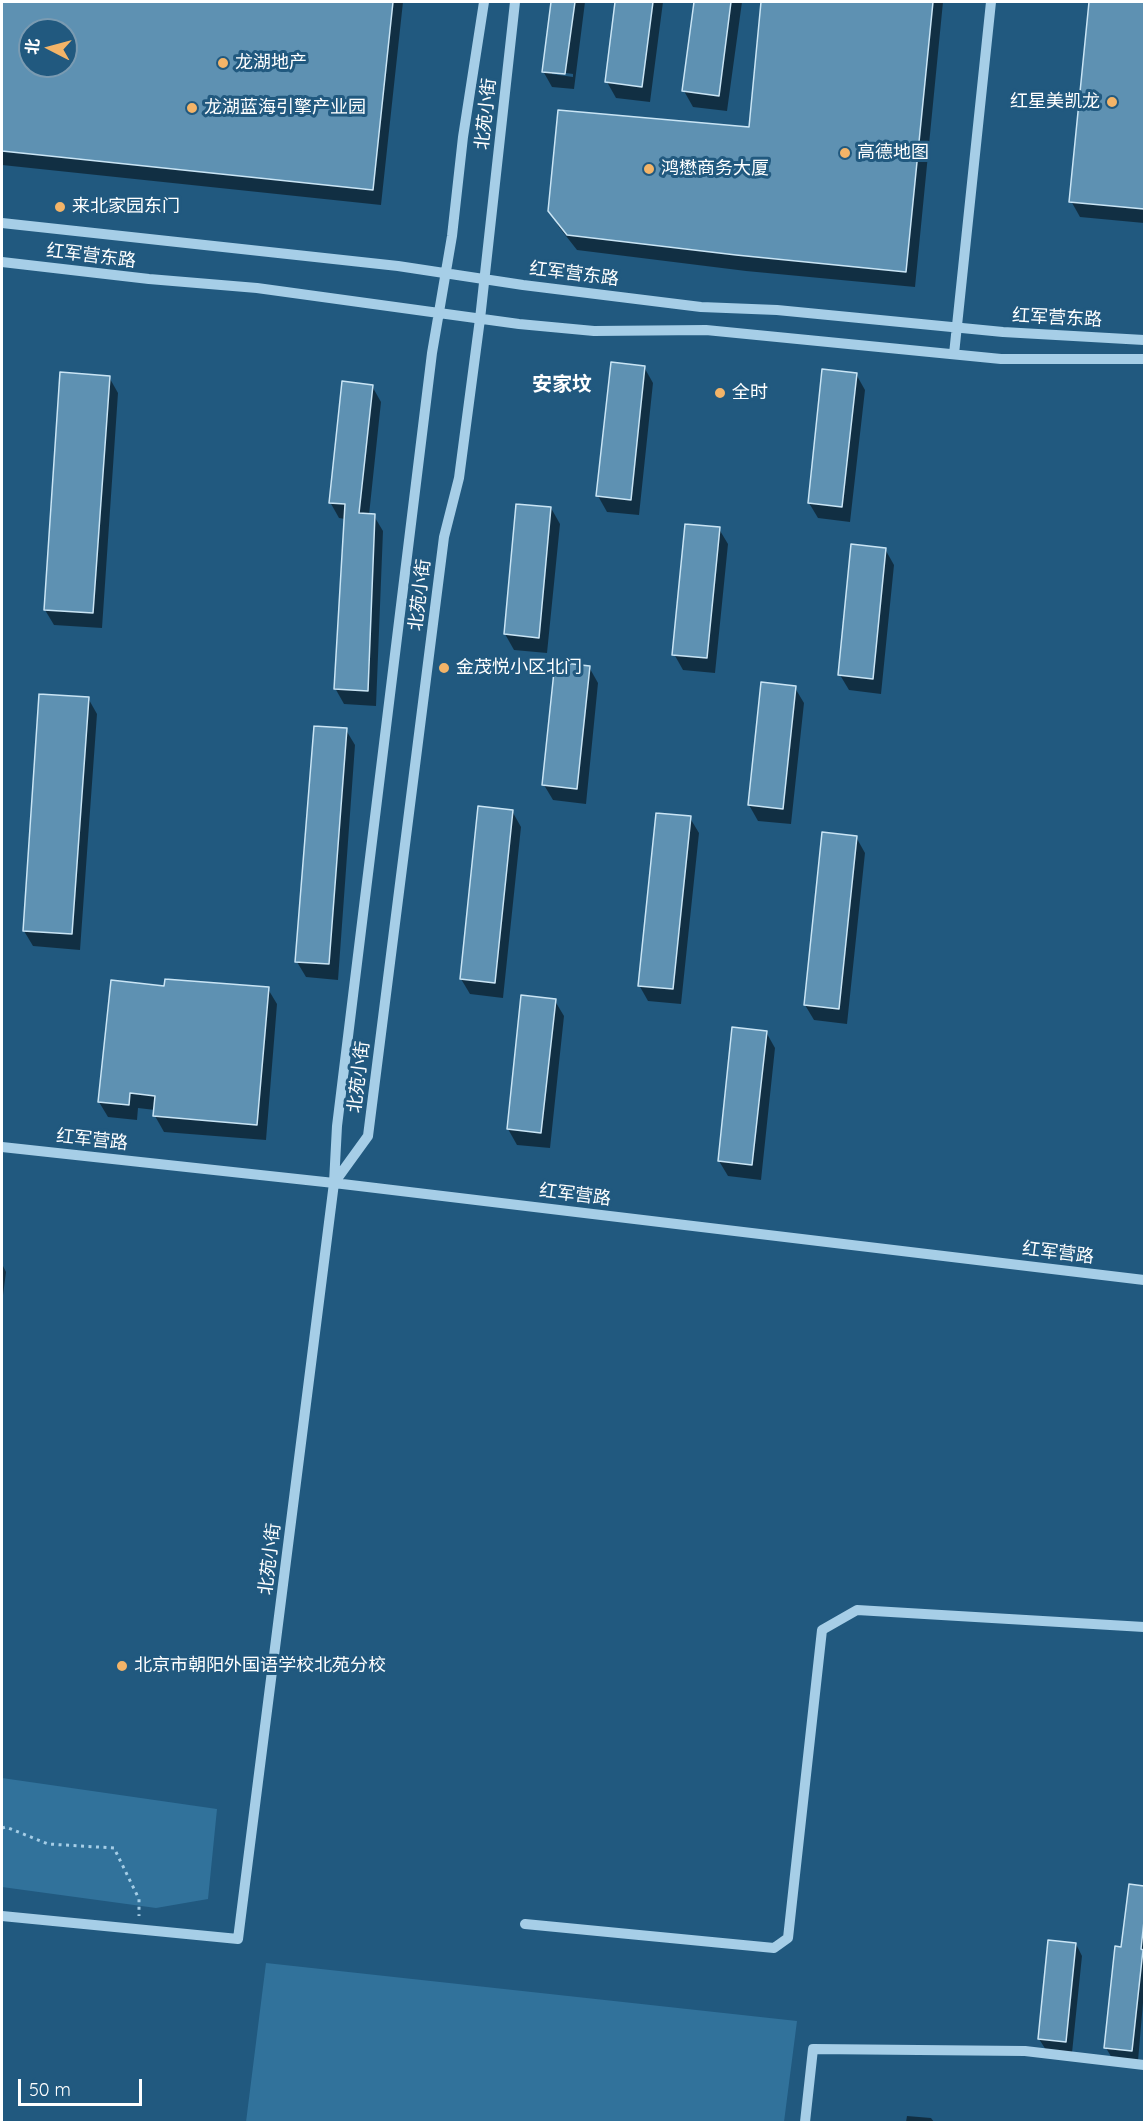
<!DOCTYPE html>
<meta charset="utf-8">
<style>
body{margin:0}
#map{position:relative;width:1146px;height:2124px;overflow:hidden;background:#21597f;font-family:Quicksand,"Noto Sans SC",sans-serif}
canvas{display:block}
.frame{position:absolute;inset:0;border:3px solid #fff;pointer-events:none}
.north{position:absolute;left:18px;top:18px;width:60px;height:60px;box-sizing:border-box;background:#21597f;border:2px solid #7a9bb2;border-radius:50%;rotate:276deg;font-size:16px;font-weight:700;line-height:24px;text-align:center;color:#fff}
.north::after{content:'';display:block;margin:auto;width:21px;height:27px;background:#f3b468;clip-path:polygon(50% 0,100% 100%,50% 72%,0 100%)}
.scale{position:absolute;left:18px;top:2079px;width:124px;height:27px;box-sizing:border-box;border:3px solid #fff;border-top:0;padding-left:8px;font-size:18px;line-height:21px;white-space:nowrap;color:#fff;-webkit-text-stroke:4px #21597f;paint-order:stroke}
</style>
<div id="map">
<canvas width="1146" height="2124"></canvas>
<div class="frame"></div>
<div class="north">北</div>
<div class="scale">50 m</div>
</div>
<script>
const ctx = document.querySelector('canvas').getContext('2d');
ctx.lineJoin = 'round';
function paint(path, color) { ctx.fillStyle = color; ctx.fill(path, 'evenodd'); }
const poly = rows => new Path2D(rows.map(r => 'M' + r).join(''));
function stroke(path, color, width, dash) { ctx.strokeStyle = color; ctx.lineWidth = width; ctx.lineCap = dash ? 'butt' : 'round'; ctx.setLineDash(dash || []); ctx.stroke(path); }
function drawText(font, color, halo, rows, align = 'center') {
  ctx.font = font + ' Quicksand,"Noto Sans SC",sans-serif'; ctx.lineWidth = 6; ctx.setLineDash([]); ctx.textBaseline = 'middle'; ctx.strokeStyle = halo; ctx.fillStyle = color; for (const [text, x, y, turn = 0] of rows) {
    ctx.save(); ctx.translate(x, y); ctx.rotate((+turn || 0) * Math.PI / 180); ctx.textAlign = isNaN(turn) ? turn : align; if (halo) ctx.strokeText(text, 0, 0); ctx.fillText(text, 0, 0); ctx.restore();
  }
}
paint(poly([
 [2,1778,217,1809,208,1899,156,1908,2,1887],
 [266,1963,797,2021,784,2122,246,2122]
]), '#31729b');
paint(poly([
 [2,2,403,2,381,205,2,165],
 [30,30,66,30,66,66,30,66],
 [552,2,585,2,574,89,552,87,543,71],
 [552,71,573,74,573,77,552,74],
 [617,2,663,2,650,102,616,98,607,82],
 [696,2,742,2,727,111,693,107,684,91],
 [763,2,943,2,915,287,746,271,577,250,559,227,550,211,750,129],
 [1090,2,1144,2,1144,223,1080,217,1071,201],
 [644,367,653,383,639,515,607,512,598,496],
 [856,374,865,390,850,522,818,518,809,503],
 [109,377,118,393,102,628,54,625,45,610],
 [372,386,381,402,369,515,374,516,383,531,376,706,344,704,335,688,345,519,339,518,330,502],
 [551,508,560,524,547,653,514,650,505,634],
 [719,529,728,544,715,673,683,670,674,654],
 [885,549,894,565,881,694,849,690,840,675],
 [589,667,598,683,586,804,553,800,544,785],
 [795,688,804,703,791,824,758,821,749,805],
 [88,698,97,714,80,950,33,946,24,931],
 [346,730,355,745,338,980,306,977,297,962],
 [512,811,521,827,503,998,470,994,461,979],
 [690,818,699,833,681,1004,648,1001,639,985],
 [856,837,865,853,847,1024,814,1020,805,1005],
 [165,988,268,989,277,1004,266,1140,164,1132,155,1116,155,1110,138,1108,137,1120,108,1117,99,1102],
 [555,1001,564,1016,550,1148,517,1145,508,1129],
 [766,1032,775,1048,761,1180,728,1176,719,1161],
 [2,1264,6,1272,2,1303],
 [1130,1886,1144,1887,1144,1991,1138,2061,1112,2058,1106,2048,1122,1949],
 [1076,1944,1082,1956,1072,2053,1046,2050,1039,2039],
 [907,2116,931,2118,934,2122,906,2122]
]), '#0007');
const building = poly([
 [2,2,393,2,373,190,2,151,2,2],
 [30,30,66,30,66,66,30,66,30,30],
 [551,2,575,2,565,74,542,72,551,2],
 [615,2,653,2,642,87,605,82,615,2],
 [694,2,731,2,719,96,682,91,694,2],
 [761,2,933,2,906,272,736,255,567,235,548,211,558,110,749,127,761,2],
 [1089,2,1144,2,1144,209,1069,202,1089,2],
 [611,362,645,366,631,500,596,496,611,362],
 [822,369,857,373,842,507,808,503,822,369],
 [60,372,110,376,93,613,44,610,60,372],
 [342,381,373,385,359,513,375,514,368,691,334,689,345,504,329,503,342,381],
 [516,504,551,507,539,638,504,634,516,504],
 [685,524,720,527,707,658,672,655,685,524],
 [851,544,886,548,873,679,838,675,851,544],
 [555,662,590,666,577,789,542,785,555,662],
 [761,682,796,686,783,809,748,805,761,682],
 [39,694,89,697,72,934,23,931,39,694],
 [314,726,347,728,329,964,295,962,314,726],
 [478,806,513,810,495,983,460,979,478,806],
 [656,813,691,816,673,989,638,986,656,813],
 [822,832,857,836,839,1009,804,1005,822,832],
 [165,979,269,987,257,1125,153,1116,155,1096,130,1093,129,1105,98,1102,111,980,164,986,165,979],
 [521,995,556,999,541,1133,507,1129,521,995],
 [732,1027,767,1031,752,1165,718,1161,732,1027],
 [1129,1884,1144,1886,1144,1921,1141,1949,1143,1950,1132,2051,1104,2048,1115,1946,1121,1947,1129,1884],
 [1048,1940,1076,1943,1066,2042,1038,2039,1048,1940]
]);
paint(building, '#5e91b2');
stroke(building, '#cae5f5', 1.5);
stroke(poly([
 [2,1828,6,1827,48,1844,114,1848,139,1899,139,1916]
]), '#a6cee7', 3, [3, 4.5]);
stroke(poly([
 [2,223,398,266,523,285,701,307,777,310,1003,332,1144,340],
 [2,262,149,279,257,288,519,324,594,331,706,330,1001,359,1144,359],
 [954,354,991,2],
 [2,1147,334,1183,1144,1280],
 [334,1183,368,1136,444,537,459,478,480,319,515,2],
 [2,1916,238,1939,334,1183,337,1126,432,353,452,236,463,137,484,2],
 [525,1924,774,1948,788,1938,822,1630,857,1610,1144,1627],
 [805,2122,813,2049,1025,2051,1144,2065]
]), '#a6cee7', 10);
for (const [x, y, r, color] of [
 [223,63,6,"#f3b468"],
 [1112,102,6,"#f3b468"],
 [192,108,6,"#f3b468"],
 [845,153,6,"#f3b468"],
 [649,169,6,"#f3b468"],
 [60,207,6,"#f3b468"],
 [720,393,6,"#f3b468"],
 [444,668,6,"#f3b468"],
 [122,1666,6,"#f3b468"]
]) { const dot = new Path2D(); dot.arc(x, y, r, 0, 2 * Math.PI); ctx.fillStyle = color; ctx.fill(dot); stroke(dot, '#21597f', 2); }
drawText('18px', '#fff', '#21597f', [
 ["龙湖地产",235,63],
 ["红星美凯龙",1100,102,"right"],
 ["龙湖蓝海引擎产业园",204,108],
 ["高德地图",857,153],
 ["鸿懋商务大厦",661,169],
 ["来北家园东门",72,207],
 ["全时",732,393],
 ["金茂悦小区北门",456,668],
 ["北京市朝阳外国语学校北苑分校",134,1666]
], 'left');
drawText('18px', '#fff', '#21597f', [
 ["北苑小街",486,114,-84],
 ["红军营东路",91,256,7],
 ["红军营东路",574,274,7],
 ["红军营东路",1057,318,3],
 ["北苑小街",420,595,-83],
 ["北苑小街",359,1077,-83],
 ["红军营路",92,1140,6],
 ["红军营路",575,1195,7],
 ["红军营路",1058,1253,7],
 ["北苑小街",270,1559,-83]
]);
drawText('bold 20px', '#fff', '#21597f', [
 ["安家坟",562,385]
]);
</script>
